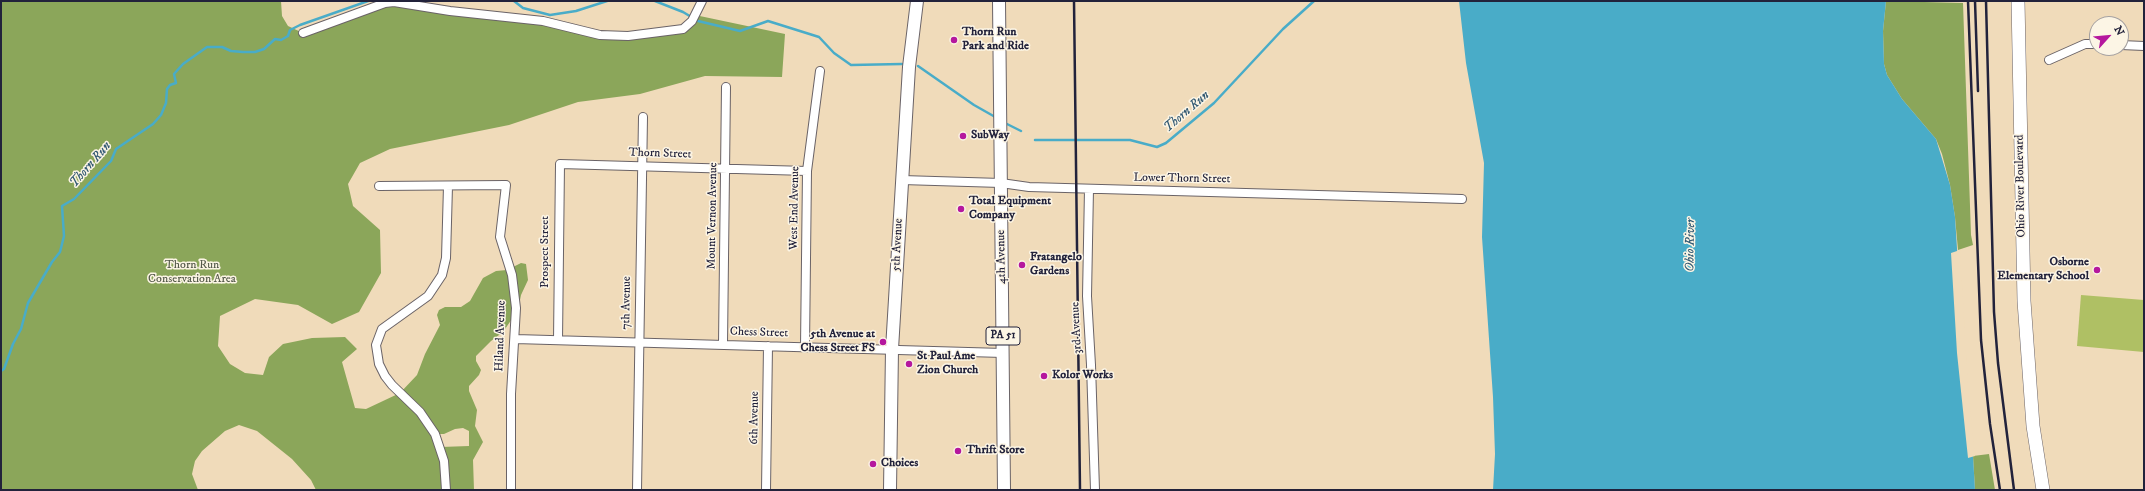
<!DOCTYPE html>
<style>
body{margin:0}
#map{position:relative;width:2145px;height:491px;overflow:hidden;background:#f0dbba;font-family:"IM FELL DW Pica",serif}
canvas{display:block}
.frame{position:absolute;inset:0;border:2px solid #22223b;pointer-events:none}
.north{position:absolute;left:2089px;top:16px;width:40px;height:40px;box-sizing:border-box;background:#fcf5e5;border:1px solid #a5a1a1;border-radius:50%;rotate:63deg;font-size:11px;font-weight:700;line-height:16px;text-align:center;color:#22223b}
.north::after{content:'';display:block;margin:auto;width:14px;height:18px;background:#b5179e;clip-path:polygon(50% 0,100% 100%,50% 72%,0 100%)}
</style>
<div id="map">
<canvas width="2145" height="491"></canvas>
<div class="frame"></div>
<div class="north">N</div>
</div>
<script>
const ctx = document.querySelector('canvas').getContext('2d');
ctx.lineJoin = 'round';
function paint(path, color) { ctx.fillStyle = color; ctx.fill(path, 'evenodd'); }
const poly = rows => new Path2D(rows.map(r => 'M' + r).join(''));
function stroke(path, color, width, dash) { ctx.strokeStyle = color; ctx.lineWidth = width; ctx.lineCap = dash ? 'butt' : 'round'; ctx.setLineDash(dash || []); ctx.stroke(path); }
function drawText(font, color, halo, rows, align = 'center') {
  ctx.font = font + ' "IM FELL DW Pica",serif'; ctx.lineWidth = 3; ctx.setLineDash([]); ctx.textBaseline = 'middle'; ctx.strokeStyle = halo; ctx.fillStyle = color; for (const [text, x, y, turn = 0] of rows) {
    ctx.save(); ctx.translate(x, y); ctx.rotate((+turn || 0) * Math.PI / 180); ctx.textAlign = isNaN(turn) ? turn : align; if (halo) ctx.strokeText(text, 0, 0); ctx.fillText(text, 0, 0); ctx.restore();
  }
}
paint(poly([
 [2081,295,2144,300,2144,352,2077,346]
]), '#afc064');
paint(poly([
 [1,1,281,1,282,16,288,26,303,33,385,3,477,14,600,35,676,31,695,15,785,34,782,77,705,76,640,94,578,102,509,125,390,149,360,163,348,184,353,206,380,230,381,273,359,312,332,324,298,305,255,299,220,316,218,346,230,364,245,373,263,375,269,357,283,344,312,338,345,337,357,349,342,362,355,408,366,409,400,393,417,375,425,354,440,325,437,315,439,310,445,307,461,307,470,301,483,278,496,271,507,270,521,263,526,264,528,280,521,295,518,310,503,332,491,341,476,356,476,361,481,370,479,375,469,386,469,391,477,410,475,426,483,442,473,460,474,490,316,490,311,480,292,459,257,431,239,425,225,431,202,451,195,461,192,474,198,490,1,490],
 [463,428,469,431,469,446,441,447,435,434,444,434,455,429],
 [1886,1,1963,3,1971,235,1973,245,1958,250,1955,217,1950,185,1942,154,1936,139,1902,99,1887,75,1884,64,1883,31],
 [1989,454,1995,490,1975,490,1973,456]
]), '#8ba65a');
paint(poly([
 [1459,1,1886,1,1883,31,1884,64,1887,75,1902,99,1936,139,1950,185,1955,217,1966,389,1973,456,1975,490,1493,490,1495,454,1493,397,1482,237,1484,163,1466,63]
]), '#49acc8');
paint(poly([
 [1960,250,1968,389,1975,456,1968,458,1957,353,1951,253]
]), '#f0dbba');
stroke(poly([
 [514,1,523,8,550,15,576,11,607,1],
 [655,1,683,12,698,21,740,31,768,21,819,37,834,53,851,65,902,64],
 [918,66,974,105,997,118],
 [1005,123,1021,131],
 [1035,140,1130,140,1157,147,1166,143,1214,103,1283,29,1314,1],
 [1,371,4,369,13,344,21,329,28,303,52,262,60,252,64,236,62,206,74,199,111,161,116,149,153,124,161,115,166,103,167,89,170,85,176,83,174,74,183,64,207,47,222,47,231,51,243,52,255,52,264,49,275,39,281,40,288,36,290,30,300,25,368,1]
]), '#49acc8', 2.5);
const minor = poly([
 [303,33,385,3,394,2,450,11,543,21,600,35,628,36,683,29,692,21,702,1],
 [2121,45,2144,46],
 [2049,60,2085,44,2097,44],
 [902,180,1001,183,1029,187,1462,199],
 [379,186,506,185,500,237,512,275,516,308,511,394,511,490],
 [1089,189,1087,296,1091,365,1095,490],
 [515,339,1003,353],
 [558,340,560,164,807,171],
 [723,344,726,87],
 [805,347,807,171,820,71],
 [446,490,444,461,435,434,420,412,392,385,385,376,379,364,376,345,382,329,428,296,442,275,446,258,448,186],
 [637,490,643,117],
 [766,490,768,346]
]);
const primary = poly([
 [999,1,1004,490],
 [890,490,892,349,909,67,917,1]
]);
const trunk = poly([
 [2018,1,2024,301,2033,426,2043,490]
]);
stroke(minor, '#6a6367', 10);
stroke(primary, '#6a6367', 14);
stroke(trunk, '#6a6367', 14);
stroke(minor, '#fff', 8);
stroke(primary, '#fff', 12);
stroke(trunk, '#fff', 13);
stroke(poly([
 [1074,1,1080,490],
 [1968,1,1981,340,1990,424,2000,490],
 [1975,1,1978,91],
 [1986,1,1994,312,1998,363,2014,490]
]), '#22223b', 2.5);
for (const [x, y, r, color] of [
 [954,40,4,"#b5179e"],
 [963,136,4,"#b5179e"],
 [961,209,4,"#b5179e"],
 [1022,265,4,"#b5179e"],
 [2097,270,4,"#b5179e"],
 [883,342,4,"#b5179e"],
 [909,364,4,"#b5179e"],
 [1044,376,4,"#b5179e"],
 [958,451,4,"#b5179e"],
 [873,464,4,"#b5179e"]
]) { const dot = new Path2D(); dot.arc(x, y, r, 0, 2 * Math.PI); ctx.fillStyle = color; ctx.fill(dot); stroke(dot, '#fcf5e5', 1.5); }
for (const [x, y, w] of [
 [1003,336,34]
]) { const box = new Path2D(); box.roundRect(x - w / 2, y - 9, w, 18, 3); ctx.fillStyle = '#fcf5e5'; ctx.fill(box); stroke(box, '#22223b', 1); }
drawText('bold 11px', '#22223b', null, [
 ["PA 51",1003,336]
]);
drawText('bold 12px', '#22223b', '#fcf5e5', [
 ["Thorn Run",962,33],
 ["Park and Ride",962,47],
 ["SubWay",971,136],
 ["Total Equipment",969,202],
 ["Company",969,216],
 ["Fratangelo",1030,258],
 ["Gardens",1030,272],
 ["Osborne",2089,263,"right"],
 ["Elementary School",2089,277,"right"],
 ["5th Avenue at",875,335,"right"],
 ["Chess Street FS",875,349,"right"],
 ["St Paul Ame",917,357],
 ["Zion Church",917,371],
 ["Kolor Works",1052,376],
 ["Thrift Store",966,451],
 ["Choices",881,464]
], 'left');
drawText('12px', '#22223b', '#fcf5e5', [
 ["Thorn Street",660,154,2],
 ["Lower Thorn Street",1182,179,1],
 ["Ohio River Boulevard",2021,186,-91],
 ["West End Avenue",795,208,-89],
 ["Mount Vernon Avenue",713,216,-89],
 ["5th Avenue",898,245,-87],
 ["Prospect Street",546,252,-90],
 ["4th Avenue",1002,257,-91],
 ["7th Avenue",627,303,-89],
 ["3rd Avenue",1077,328,-93],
 ["Chess Street",759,333,2],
 ["Hiland Avenue",501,336,-88],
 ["6th Avenue",755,418,-89]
]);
drawText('12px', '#535949', '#fcf5e5', [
 ["Thorn Run",192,266],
 ["Conservation Area",192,280]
]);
drawText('italic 13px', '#325973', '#fcf5e5', [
 ["Thorn Run",1187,112,-41],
 ["Thorn Run",91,165,-49],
 ["Ohio River",1691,245,-89]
]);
</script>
